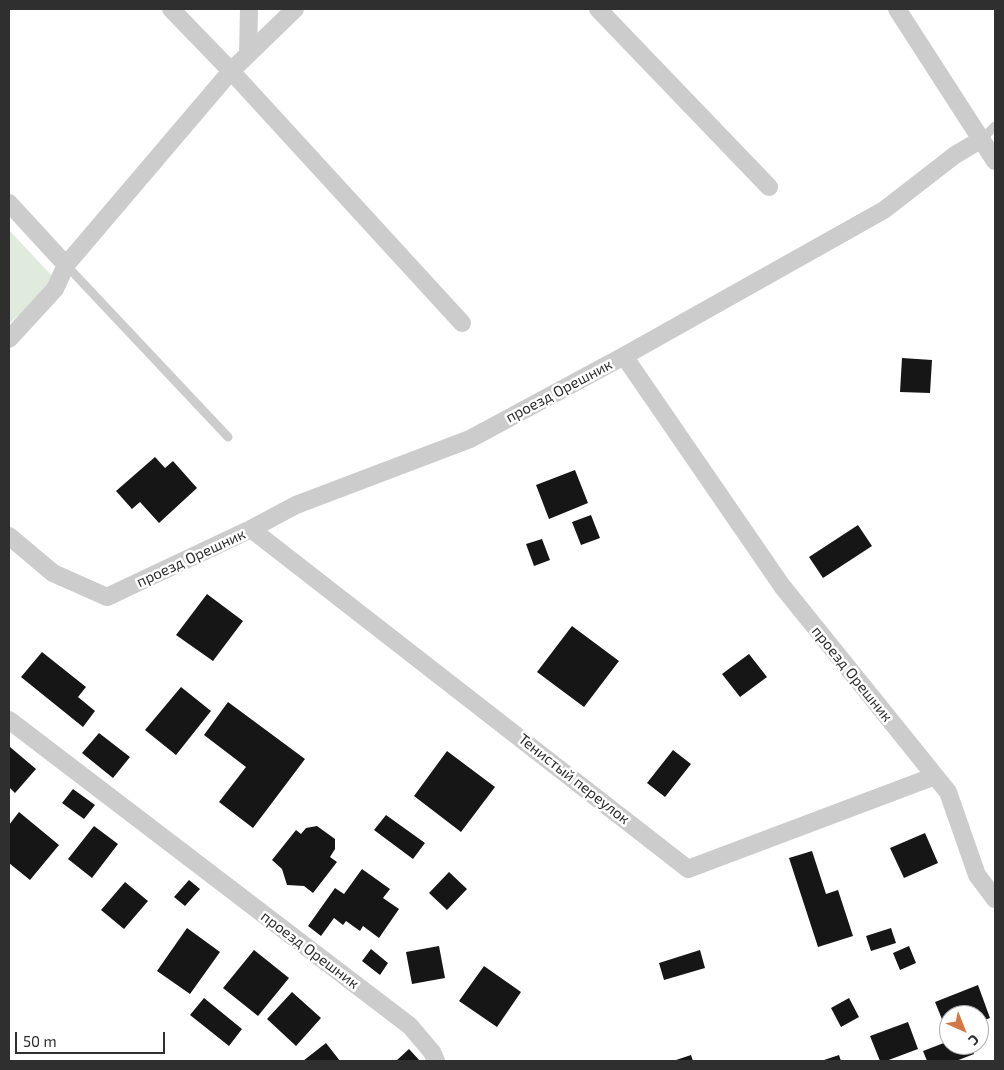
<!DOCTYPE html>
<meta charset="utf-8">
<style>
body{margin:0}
#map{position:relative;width:1004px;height:1070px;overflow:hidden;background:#fff;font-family:"Exo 2",sans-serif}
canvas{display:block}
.frame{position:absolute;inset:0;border:10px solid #2f2f2f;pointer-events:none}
.north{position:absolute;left:939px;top:1005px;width:50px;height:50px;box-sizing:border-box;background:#fff;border:1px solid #acacac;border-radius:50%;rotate:136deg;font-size:14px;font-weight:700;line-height:20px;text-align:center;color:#2f2f2f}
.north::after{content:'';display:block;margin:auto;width:18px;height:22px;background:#d57742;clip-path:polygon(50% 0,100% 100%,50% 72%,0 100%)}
.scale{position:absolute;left:15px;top:1032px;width:150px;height:22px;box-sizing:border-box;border:2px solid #2f2f2f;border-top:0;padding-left:6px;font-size:15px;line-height:18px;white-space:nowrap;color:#2f2f2f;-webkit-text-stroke:4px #fff;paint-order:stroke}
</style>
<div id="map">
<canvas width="1004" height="1070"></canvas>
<div class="frame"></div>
<div class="north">С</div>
<div class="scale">50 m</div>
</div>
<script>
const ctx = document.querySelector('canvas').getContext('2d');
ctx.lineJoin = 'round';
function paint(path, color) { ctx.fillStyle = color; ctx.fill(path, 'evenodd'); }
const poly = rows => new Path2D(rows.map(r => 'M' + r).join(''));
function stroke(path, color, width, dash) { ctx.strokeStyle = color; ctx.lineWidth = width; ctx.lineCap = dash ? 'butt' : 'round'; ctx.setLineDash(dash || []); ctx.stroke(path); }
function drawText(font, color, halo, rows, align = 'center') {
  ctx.font = font + ' "Exo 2",sans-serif'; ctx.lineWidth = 5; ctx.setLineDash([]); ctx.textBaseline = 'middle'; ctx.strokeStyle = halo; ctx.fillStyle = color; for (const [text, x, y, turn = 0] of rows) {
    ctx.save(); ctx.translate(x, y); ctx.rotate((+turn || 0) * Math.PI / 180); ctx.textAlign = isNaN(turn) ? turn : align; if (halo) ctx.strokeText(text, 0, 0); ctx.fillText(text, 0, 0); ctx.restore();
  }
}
paint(poly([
 [9,230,56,280,9,324]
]), '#e0ebde');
paint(poly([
 [902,358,932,360,930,393,900,392],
 [155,457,165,468,173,461,197,488,159,523,140,502,132,509,116,491],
 [575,470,588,503,549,519,536,485],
 [591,515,600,538,581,545,572,522],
 [858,525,872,546,823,578,809,557],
 [542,539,550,560,534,566,526,544],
 [207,594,243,621,213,661,176,635],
 [572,626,619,661,584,707,537,672],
 [42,652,86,687,78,697,95,711,83,727,21,677],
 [749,654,767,677,740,697,722,674],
 [181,687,211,711,176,755,145,730],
 [228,702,305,759,253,828,219,802,246,767,204,735],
 [99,733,130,757,113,778,82,753],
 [10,747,36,769,15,793,9,787],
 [673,750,691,764,665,797,647,783],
 [447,751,495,787,461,832,414,796],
 [73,789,95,805,84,819,62,803],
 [19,812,59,845,30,880,9,863,9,825],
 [386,815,425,843,413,859,374,830],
 [94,826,118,844,92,878,68,859],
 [317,826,335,839,335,849,330,857,337,862,313,893,304,886,287,885,282,869,272,860,296,830,301,834,306,828],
 [925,833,938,863,904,878,890,848],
 [812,851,826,894,838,890,853,936,818,947,789,858],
 [362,869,390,889,383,898,399,909,379,938,363,926,360,931,346,921,343,925,334,918,321,936,308,926,335,888,344,894],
 [449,872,467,889,447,910,429,893],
 [189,880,200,889,185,906,174,897],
 [125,882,148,901,124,929,101,910],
 [187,928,220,952,190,994,157,971],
 [891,928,896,943,871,951,866,936],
 [439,946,445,978,412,984,406,952],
 [909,946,916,963,900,970,893,953],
 [371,949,388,963,380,975,362,961],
 [254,950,289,978,258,1016,223,988],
 [700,950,705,968,664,980,659,963],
 [484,966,521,992,497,1027,459,1001],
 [978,985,990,1018,979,1022,979,1015,949,1015,948,1034,935,1002],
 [292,992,321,1018,296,1046,267,1019],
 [204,998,242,1029,229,1046,190,1015],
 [849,998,859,1017,841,1027,831,1008],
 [908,1022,918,1049,886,1061,880,1061,870,1036],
 [949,1041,949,1045,952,1047,971,1045,974,1054,956,1061,927,1061,923,1051],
 [326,1043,340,1061,303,1061],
 [409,1049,420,1061,396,1061],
 [691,1055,693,1061,673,1061],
 [839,1055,841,1061,821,1061]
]), '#161616');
stroke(poly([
 [982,139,995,126],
 [66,265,228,437]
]), '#ccc', 9);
stroke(poly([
 [171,9,231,71,462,323],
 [598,9,769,187],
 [897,9,995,161],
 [248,54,249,9],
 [9,203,66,265,55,289,9,339],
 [66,265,231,71,295,9],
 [624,356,782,586,948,792,977,875,995,899],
 [251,529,688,869,935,776],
 [9,536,53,573,107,597,251,529,296,505,470,439,624,356,884,210,955,155,982,139],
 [9,720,410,1026,432,1052,436,1061]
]), '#ccc', 18);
drawText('15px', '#2f2f2f', '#fff', [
 ["проезд Орешник",559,391,-28],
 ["проезд Орешник",191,558,-25],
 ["проезд Орешник",852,674,51],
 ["Тенистый переулок",574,779,38],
 ["проезд Орешник",310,950,37]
]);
</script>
